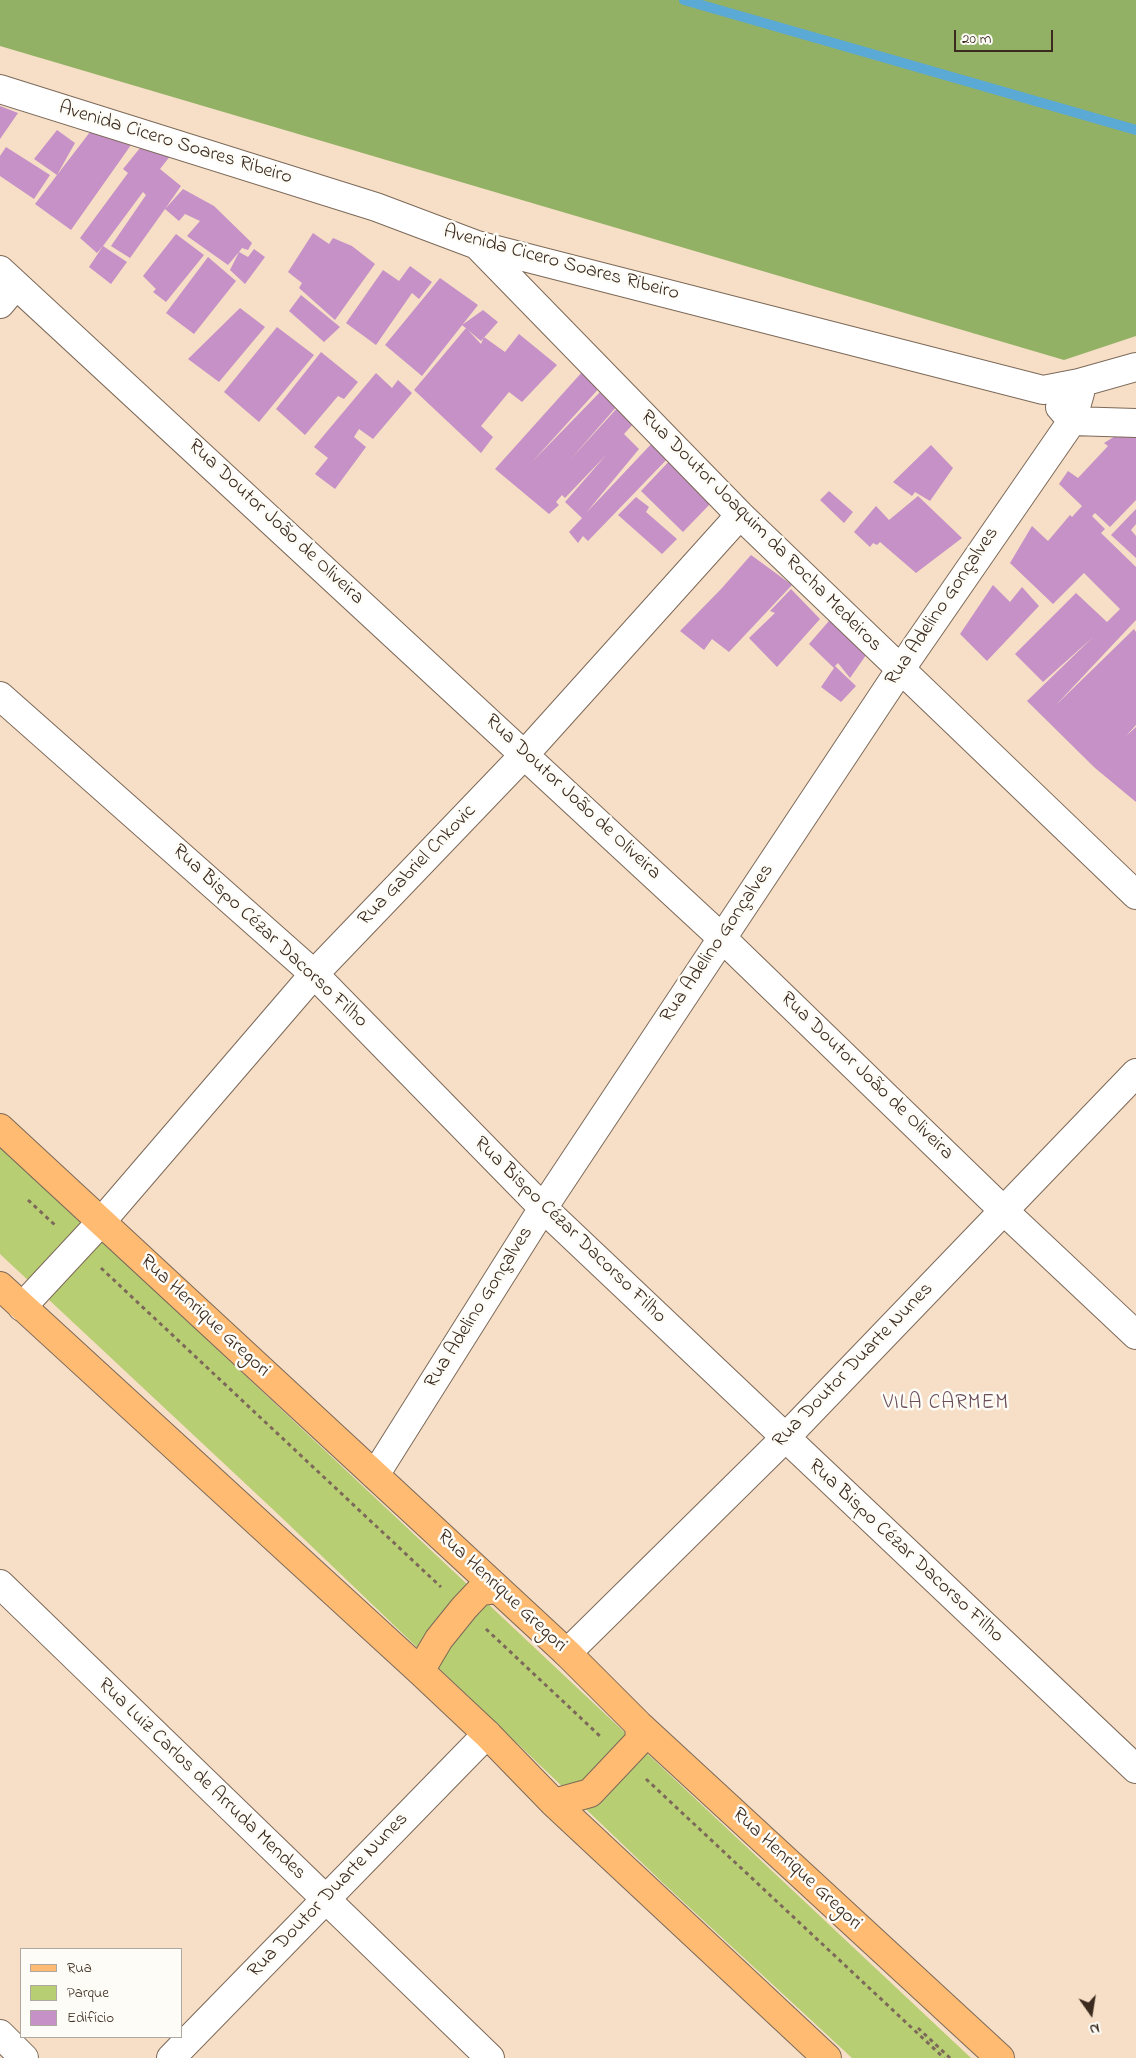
<!DOCTYPE html>
<meta charset="utf-8">
<style>
body{margin:0}
#map{position:relative;width:1136px;height:2058px;overflow:hidden;background:#f6dfc6;font-family:"Indie Flower",sans-serif}
canvas{display:block}
.legend{position:absolute;left:20px;top:1948px;width:162px;height:90px;box-sizing:border-box;background:#fdfcf7;border:1px solid #afa8a0;margin:0;padding:6px 9px;list-style:none;font-size:15px;color:#3b2a1e}
.legend li{display:flex;align-items:center;gap:10px;height:25px}
.legend b{width:25px;border:1px solid #afa8a0}
.north{position:absolute;left:1066px;top:1988px;width:50px;height:50px;-webkit-text-stroke:4px #fdfcf7;paint-order:stroke;rotate:167deg;font-size:14px;font-weight:700;line-height:20px;text-align:center;color:#3b2a1e}
.north::after{content:'';display:block;margin:auto;width:18px;height:22px;background:#3b2a1e;clip-path:polygon(50% 0,100% 100%,50% 72%,0 100%)}
.scale{position:absolute;left:954px;top:30px;width:99px;height:22px;box-sizing:border-box;border:2px solid #3b2a1e;border-top:0;padding-left:6px;font-size:15px;line-height:18px;white-space:nowrap;color:#3b2a1e;-webkit-text-stroke:4px #fdfcf7;paint-order:stroke}
</style>
<div id="map">
<canvas width="1136" height="2058"></canvas>
<ul class="legend">
<li><b style="height:6px;background:#febb71"></b>Rua</li>
<li><b style="height:14px;background:#b8ce73"></b>Parque</li>
<li><b style="height:14px;background:#c591c6"></b>Edifício</li>
</ul>
<div class="north">N</div>
<div class="scale">20 m</div>
</div>
<script>
const ctx = document.querySelector('canvas').getContext('2d');
ctx.lineJoin = 'round';
function paint(path, color) { ctx.fillStyle = color; ctx.fill(path, 'evenodd'); }
const poly = rows => new Path2D(rows.map(r => 'M' + r).join(''));
function stroke(path, color, width, dash) { ctx.strokeStyle = color; ctx.lineWidth = width; ctx.lineCap = dash ? 'butt' : 'round'; ctx.setLineDash(dash || []); ctx.stroke(path); }
function drawText(font, color, halo, rows, align = 'center') {
  ctx.font = font + ' "Indie Flower",sans-serif'; ctx.lineWidth = 5; ctx.setLineDash([]); ctx.textBaseline = 'middle'; ctx.strokeStyle = halo; ctx.fillStyle = color; for (const [text, x, y, turn = 0] of rows) {
    ctx.save(); ctx.translate(x, y); ctx.rotate((+turn || 0) * Math.PI / 180); ctx.textAlign = isNaN(turn) ? turn : align; if (halo) ctx.strokeText(text, 0, 0); ctx.fillText(text, 0, 0); ctx.restore();
  }
}
paint(poly([
 [0,1145,971,2058,852,2058,663,1883,280,1516,0,1254]
]), '#b8ce73');
paint(poly([
 [0,0,1136,0,1136,336,1064,360,0,46]
]), '#92b165');
stroke(poly([
 [684,0,1136,130]
]), '#5ba9d5', 10);
paint(poly([
 [0,106,18,113,0,139],
 [57,130,75,143,57,175,90,132,131,145,71,230,35,204,57,175,34,159],
 [6,147,50,175,34,199,0,176,0,156],
 [140,148,171,155,160,169,181,186,165,209,183,189,214,206,252,243,248,250,242,248,239,252,248,257,254,249,265,257,245,284,230,270,239,252,228,265,187,236,200,221,185,214,179,221,165,209,130,258,111,246,146,195,143,192,103,246,127,262,111,284,89,267,103,246,97,253,80,238,128,173,123,169],
 [313,233,329,244,333,238,352,246,375,264,335,320,299,288,302,283,288,272],
 [176,234,204,255,166,302,153,292,156,289,143,276],
 [208,257,236,281,194,334,166,313],
 [410,266,432,282,419,299,412,293,376,345,346,323,383,270,399,281],
 [440,278,478,305,422,376,385,345],
 [301,295,340,327,324,342,289,311],
 [240,308,265,327,219,382,188,359],
 [483,310,498,322,481,341,462,325],
 [277,327,314,355,259,422,224,392],
 [466,328,481,344,484,337,505,352,519,334,557,365,522,402,509,392,481,426,493,437,481,453,414,390],
 [321,352,358,382,344,399,338,396,305,435,276,409],
 [583,371,602,385,532,462,603,389,618,405,569,461,619,406,635,422,624,434,639,449,586,513,656,439,672,454,588,541,583,536,578,543,569,532,582,518,565,502,607,454,565,498,562,495,556,502,559,505,549,514,495,469],
 [376,373,392,388,398,380,412,393,373,439,359,429,354,437,366,447,335,489,315,474,328,458,314,447],
 [1136,430,1136,500,1110,527,1095,513,1092,516,1105,529,1101,533,1136,567,1136,620,1055,706,1134,629,1136,632,1136,725,1126,736,1136,727,1136,802,1095,768,1027,701,1093,637,1043,682,1015,654,1076,593,1107,622,1120,609,1084,573,1053,604,1010,563,1032,526,1048,541,1070,515,1072,517,1082,506,1059,484,1068,471,1078,478,1108,446,1104,443,1117,435],
 [931,445,953,468,930,501,915,492,912,496,893,482],
 [674,456,710,493,710,504,683,532,641,491],
 [829,491,853,512,844,523,820,500],
 [918,496,962,538,916,573,880,542,877,545,873,543,870,547,854,532,876,506,889,520],
 [636,497,649,507,646,512,677,539,662,554,618,515],
 [1136,509,1136,524,1131,530,1136,536,1136,558,1111,535],
 [751,555,792,585,729,652,712,639,704,650,680,631,722,588],
 [993,585,1010,602,1022,587,1039,606,987,661,960,634],
 [791,589,820,619,777,667,749,638,775,613,770,611],
 [835,614,871,648,850,678,838,663,835,666,856,686,841,702,821,687,834,668,809,644]
]), '#c591c6');
const minor = poly([
 [0,89,376,207,477,245,1043,390,1079,383,1136,367],
 [477,245,740,515,1136,895],
 [0,270,723,939,1004,1211,1136,1335],
 [0,304,16,285],
 [1060,407,1072,421,1136,423],
 [0,696,314,974,543,1208,1136,1769],
 [22,1307,101,1222,314,974,525,754,740,515],
 [375,1475,543,1208,900,670,1072,421,1080,393,1079,383],
 [0,1584,490,2058],
 [567,1653,785,1438,1136,1073],
 [0,2034,24,2058]
]);
const tertiary = poly([
 [171,2058,487,1734]
]);
const primary = poly([
 [0,1128,567,1653,639,1725,1000,2058],
 [0,1286,420,1671,487,1734,554,1803,827,2058],
 [420,1671,439,1639,464,1608,480,1591,498,1589],
 [554,1803,590,1793,640,1740,639,1725]
]);
stroke(minor, '#7c6959', 30);
stroke(tertiary, '#7c6959', 30);
stroke(primary, '#7c6959', 30);
stroke(poly([
 [28,1200,56,1226],
 [101,1268,441,1587],
 [486,1629,601,1737],
 [646,1779,944,2058],
 [918,2028,950,2058]
]), '#7c6959', 3, [4, 4]);
stroke(minor, '#fff', 28);
stroke(tertiary, '#fff', 28);
stroke(primary, '#febb71', 28);
drawText('20px', '#3b2a1e', '#fdfcf7', [
 ["Avenida Cicero Soares Ribeiro",175,144,17],
 ["Avenida Cicero Soares Ribeiro",561,264,15],
 ["Rua Doutor João de Oliveira",275,523,43],
 ["Rua Doutor Joaquim da Rocha Medeiros",760,532,45],
 ["Rua Adelino Gonçalves",943,607,-56],
 ["Rua Doutor João de Oliveira",572,798,43],
 ["Rua Gabriel Cnkovic",418,866,-46],
 ["Rua Bispo Cézar Dacorso Filho",269,937,43],
 ["Rua Adelino Gonçalves",718,944,-56],
 ["Rua Doutor João de Oliveira",866,1077,44],
 ["Rua Bispo Cézar Dacorso Filho",569,1231,44],
 ["Rua Adelino Gonçalves",480,1308,-58],
 ["Rua Henrique Gregori",204,1317,43],
 ["Rua Doutor Duarte Nunes",854,1366,-46],
 ["Rua Bispo Cézar Dacorso Filho",905,1552,43],
 ["Rua Henrique Gregori",501,1592,43],
 ["Rua Luiz Carlos de Arruda Mendes",201,1780,44],
 ["Rua Henrique Gregori",796,1870,43],
 ["Rua Doutor Duarte Nunes",329,1896,-46]
]);
ctx.letterSpacing = '1px';
drawText('21px', '#6b4e59', '#fdfcf7', [
 ["VILA CARMEM",946,1405]
]);
ctx.letterSpacing = '0px';
</script>
